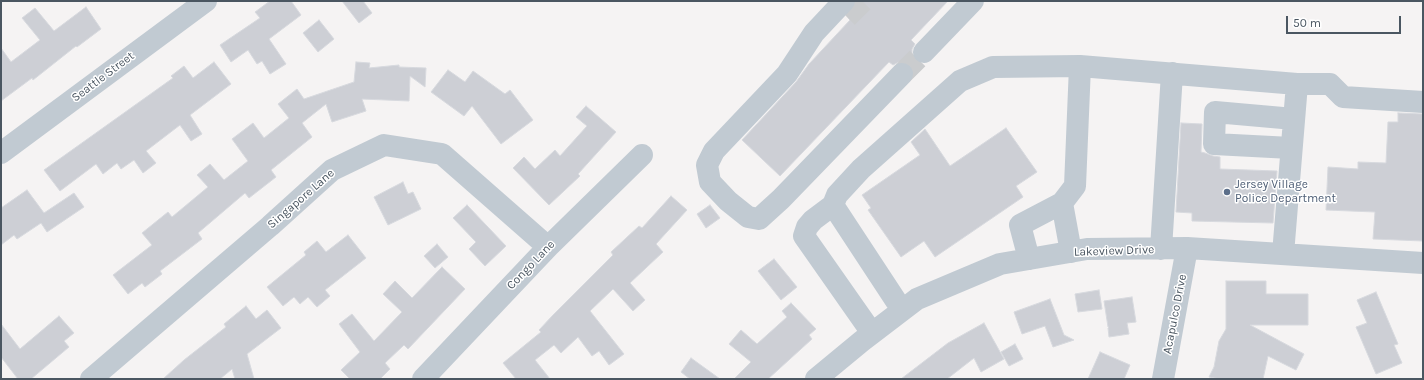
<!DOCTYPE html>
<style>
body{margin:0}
#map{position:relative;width:1424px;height:380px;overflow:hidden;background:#f5f3f3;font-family:Karla,sans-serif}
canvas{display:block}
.frame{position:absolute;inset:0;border:2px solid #4a5661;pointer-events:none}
.scale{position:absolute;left:1286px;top:16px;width:115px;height:18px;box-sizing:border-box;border:2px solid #4a5661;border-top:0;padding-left:5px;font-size:12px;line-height:14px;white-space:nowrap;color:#4a5661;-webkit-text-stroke:3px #fff;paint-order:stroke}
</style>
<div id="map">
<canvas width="1424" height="380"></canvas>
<div class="frame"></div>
<div class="scale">50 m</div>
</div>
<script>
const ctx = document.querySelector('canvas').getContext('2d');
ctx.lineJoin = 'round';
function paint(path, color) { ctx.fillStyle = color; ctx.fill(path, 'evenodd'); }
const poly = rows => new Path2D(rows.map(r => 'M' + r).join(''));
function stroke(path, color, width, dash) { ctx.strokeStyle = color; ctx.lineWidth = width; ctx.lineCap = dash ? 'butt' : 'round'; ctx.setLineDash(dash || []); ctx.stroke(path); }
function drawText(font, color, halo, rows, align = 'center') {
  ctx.font = font + ' Karla,sans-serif'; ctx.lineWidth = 3; ctx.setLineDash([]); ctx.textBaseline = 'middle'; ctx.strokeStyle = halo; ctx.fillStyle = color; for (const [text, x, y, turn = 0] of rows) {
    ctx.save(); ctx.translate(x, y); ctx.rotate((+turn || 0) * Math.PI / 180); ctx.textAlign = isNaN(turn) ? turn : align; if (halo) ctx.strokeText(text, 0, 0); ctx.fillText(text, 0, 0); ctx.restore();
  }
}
const building = poly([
 [270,1,291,1,301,15,269,39,286,64,270,74,262,61,257,64,248,50,231,62,220,45,260,18,255,12,270,1],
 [342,1,363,1,372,13,359,23,342,1],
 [856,1,948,1,911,40,915,44,912,49,912,56,916,61,921,64,914,71,911,65,905,62,899,62,893,65,889,62,780,176,742,140,796,82,809,64,850,20,847,16,853,9,856,1],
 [86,7,101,29,77,47,76,46,33,80,32,78,1,101,1,48,11,62,40,40,22,18,35,8,54,31,86,7],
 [319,20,334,39,318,52,303,33,319,20],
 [214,62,231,84,190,115,202,134,191,141,180,125,146,151,156,163,143,173,134,160,121,169,117,163,103,174,96,164,60,191,44,170,173,78,171,76,184,66,193,78,214,62],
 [356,62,370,63,369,68,399,65,399,67,426,68,425,87,410,76,409,101,362,99,366,111,332,122,326,104,302,123,312,137,271,170,276,177,249,198,245,193,198,233,202,239,160,271,162,274,145,287,142,283,128,294,113,275,152,245,142,233,168,212,172,217,208,187,197,175,210,164,224,180,248,161,232,139,253,123,264,138,289,118,278,104,297,89,304,99,354,82,356,62],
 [448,70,465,82,473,71,505,94,510,90,533,120,501,144,472,106,464,116,431,92,448,70],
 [586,106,616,132,578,174,580,176,549,205,513,168,524,157,535,169,555,150,560,156,587,126,576,117,586,106],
 [1398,113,1423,114,1423,241,1373,239,1375,212,1326,210,1328,167,1358,169,1358,162,1386,163,1388,122,1398,122,1398,113],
 [1181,123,1202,124,1201,152,1205,153,1213,156,1220,157,1220,169,1277,171,1273,223,1192,221,1192,213,1176,212,1181,123],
 [1006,128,1037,172,1016,186,1023,197,935,257,924,241,901,257,868,210,871,208,862,195,920,155,911,142,925,129,950,166,1006,128],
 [403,182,408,194,413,192,421,209,388,225,374,197,403,182],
 [27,190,44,213,74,193,84,207,47,232,41,223,17,239,14,235,1,245,1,208,27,190],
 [671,196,687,210,656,244,663,252,630,283,645,300,633,311,613,289,590,311,624,354,609,365,599,351,592,356,578,337,561,353,554,345,535,360,550,379,516,379,503,363,541,332,539,330,553,315,613,255,611,252,639,226,642,228,671,196],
 [467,205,506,246,485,266,469,249,476,242,453,218,467,205],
 [710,205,720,218,706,228,697,214,710,205],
 [348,235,366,258,325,290,330,296,317,307,308,297,300,304,294,297,283,306,267,287,306,255,304,252,317,241,326,252,348,235],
 [437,244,448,257,435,268,424,256,437,244],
 [774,259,797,287,781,300,758,271,774,259],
 [442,267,465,289,408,349,404,345,385,363,390,369,380,379,350,379,341,370,360,352,339,324,352,314,374,341,402,312,383,294,395,281,412,298,442,267],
 [1226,281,1266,281,1266,294,1308,294,1308,325,1250,325,1304,354,1296,370,1268,356,1263,379,1220,379,1209,377,1214,367,1219,341,1226,329,1226,281],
 [1099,290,1102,309,1078,312,1075,294,1099,290],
 [1376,292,1398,344,1394,345,1402,363,1376,374,1356,327,1367,323,1357,300,1376,292],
 [1132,297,1136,322,1127,323,1129,334,1109,337,1108,328,1109,327,1108,327,1104,301,1132,297],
 [1050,299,1064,335,1074,340,1053,347,1045,326,1022,334,1014,312,1050,299],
 [791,303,816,329,809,335,812,339,768,379,734,379,751,362,729,344,741,330,757,344,787,317,782,311,791,303],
 [246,306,256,319,267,310,281,328,247,354,254,379,235,379,232,369,220,379,163,379,184,360,226,327,224,324,246,306],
 [59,316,74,333,64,341,69,347,31,379,18,379,1,357,1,324,20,349,59,316],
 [984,323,1004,359,981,372,974,358,947,379,901,379,948,343,984,323],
 [1015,344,1023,359,1009,366,1001,352,1015,344],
 [1100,352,1130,365,1124,379,1088,379,1100,352],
 [691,358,720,379,690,379,681,372,691,358]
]);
paint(building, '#cdcfd5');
stroke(building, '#d7d9de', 1);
stroke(poly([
 [847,17,863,1],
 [902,74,924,52]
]), '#caccce', 22, [22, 11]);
stroke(poly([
 [844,1,814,33,787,74,714,151,707,165,710,182,728,201,748,217,759,219,781,199,902,74],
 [924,52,973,1],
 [1080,66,1297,84,1283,254],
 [1297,84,1330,84,1343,97,1423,102],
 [1291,148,1214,144,1215,112,1294,119],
 [1,153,206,1],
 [833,205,902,310],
 [1161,249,1172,73],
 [1029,259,1020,225,1062,203],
 [872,333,804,236,807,227,813,220,833,205,837,195,861,169,960,81,993,67,1080,66,1075,186,1062,203,1071,252],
 [91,379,270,226,332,170,384,145,442,154,548,247],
 [423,379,548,247,642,155],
 [816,379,862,341,917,299,1000,264,1087,249,1187,248,1423,263],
 [1163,379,1187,248]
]), '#c1cad2', 22);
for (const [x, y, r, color] of [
 [1227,192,4,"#5c6f8a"]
]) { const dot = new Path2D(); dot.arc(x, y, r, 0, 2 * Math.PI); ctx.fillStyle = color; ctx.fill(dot); stroke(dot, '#fff', 1.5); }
drawText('12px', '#4a5661', '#fff', [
 ["Seattle Street",103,77,-37],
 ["Singapore Lane",301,199,-41],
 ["Lakeview Drive",1114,251,-2],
 ["Congo Lane",531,265,-46],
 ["Acapulco Drive",1175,314,-79]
]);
drawText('12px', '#4e5e75', '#fff', [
 ["Jersey Village",1235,185],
 ["Police Department",1235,199]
], 'left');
</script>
